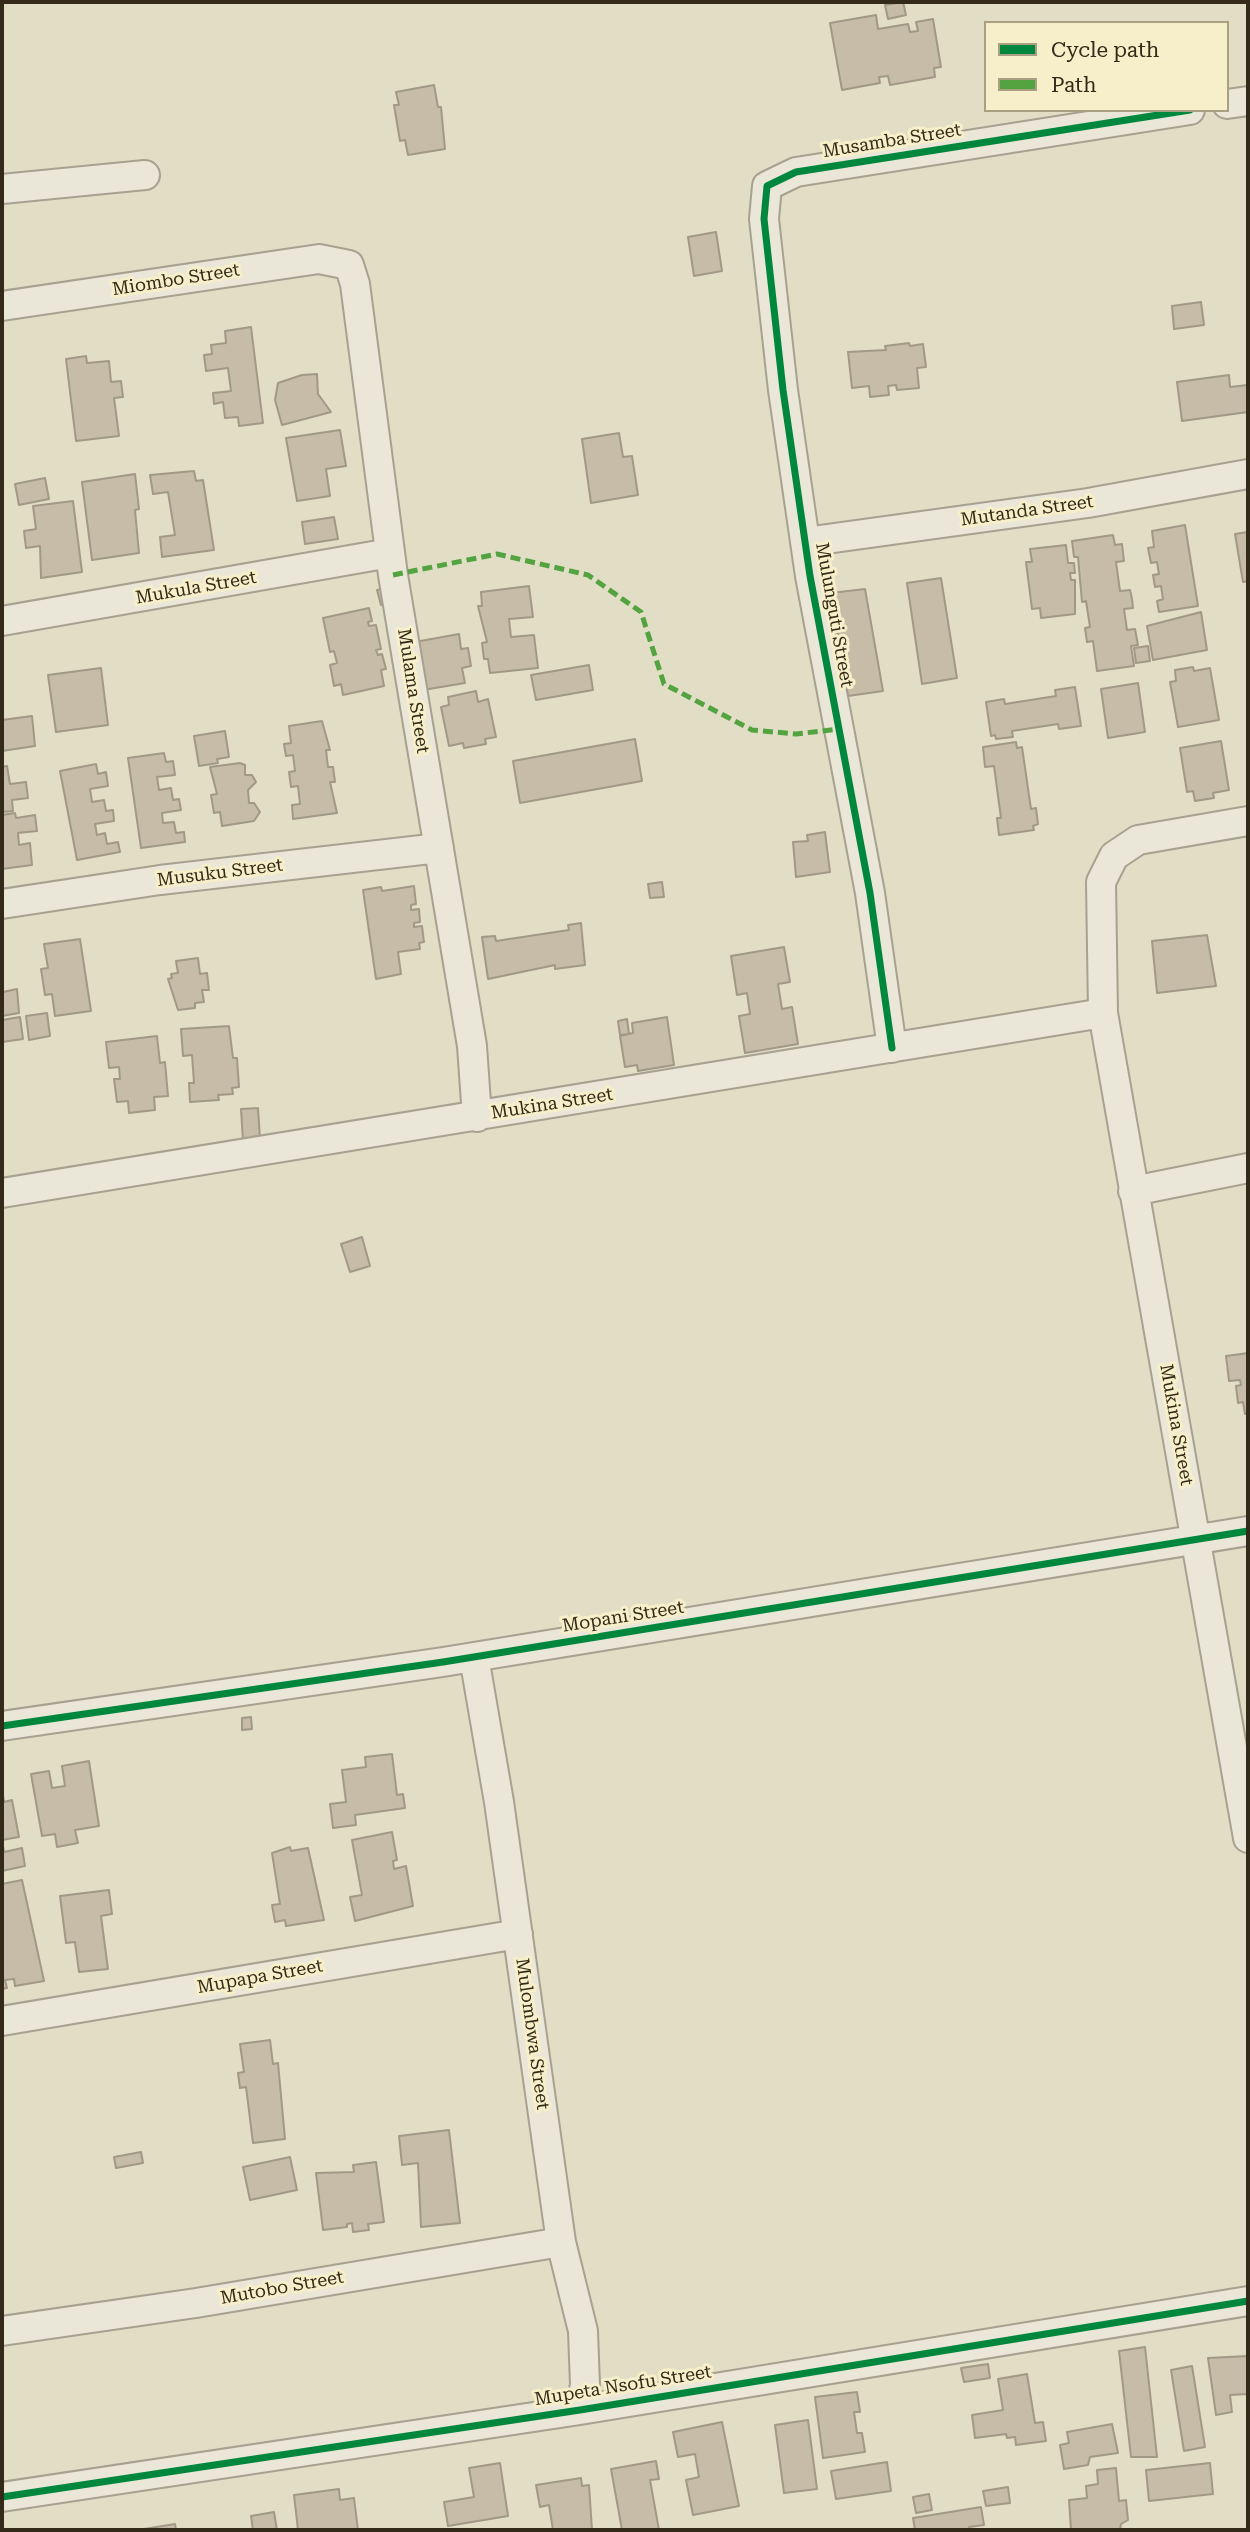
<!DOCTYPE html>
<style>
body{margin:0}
#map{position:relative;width:1250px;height:2532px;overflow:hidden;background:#e2dec6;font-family:"Roboto Serif",serif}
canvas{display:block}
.frame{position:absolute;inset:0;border:4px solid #342a19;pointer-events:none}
.legend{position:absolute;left:984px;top:21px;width:245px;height:91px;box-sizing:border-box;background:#f7efc9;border:2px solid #a9a083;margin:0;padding:9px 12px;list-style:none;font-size:21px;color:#342a19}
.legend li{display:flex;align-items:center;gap:14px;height:35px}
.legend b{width:35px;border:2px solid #a9a083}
</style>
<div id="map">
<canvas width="1250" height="2532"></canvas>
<div class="frame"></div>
<ul class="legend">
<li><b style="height:9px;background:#00873e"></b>Cycle path</li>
<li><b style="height:9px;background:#53a440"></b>Path</li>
</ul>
</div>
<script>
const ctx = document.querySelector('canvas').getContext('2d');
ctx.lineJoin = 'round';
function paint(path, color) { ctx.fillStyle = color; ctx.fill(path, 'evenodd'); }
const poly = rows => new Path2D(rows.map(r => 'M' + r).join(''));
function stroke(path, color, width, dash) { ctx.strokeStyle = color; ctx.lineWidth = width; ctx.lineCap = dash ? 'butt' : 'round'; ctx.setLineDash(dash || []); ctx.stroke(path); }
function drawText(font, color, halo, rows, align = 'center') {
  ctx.font = font + ' "Roboto Serif",serif'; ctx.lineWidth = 6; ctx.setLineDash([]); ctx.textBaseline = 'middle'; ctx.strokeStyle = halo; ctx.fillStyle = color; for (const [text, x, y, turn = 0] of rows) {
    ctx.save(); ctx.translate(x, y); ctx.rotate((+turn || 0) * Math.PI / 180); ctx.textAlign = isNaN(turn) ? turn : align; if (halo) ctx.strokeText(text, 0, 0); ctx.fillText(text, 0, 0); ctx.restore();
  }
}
const building = poly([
 [903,2,906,15,888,19,885,5,903,2],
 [876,15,878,29,908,24,910,32,918,31,916,22,933,19,941,67,934,68,935,77,890,85,888,76,879,77,880,83,842,90,830,23,876,15],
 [434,85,438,107,441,107,445,149,408,155,405,140,400,141,394,105,399,105,396,92,434,85],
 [716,232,722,271,694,276,688,237,716,232],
 [1201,302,1204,325,1174,329,1172,306,1201,302],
 [251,327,263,423,239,426,238,417,225,418,223,402,214,404,213,393,231,391,228,368,206,371,204,355,212,354,211,345,226,343,225,331,251,327],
 [909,343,910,346,923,344,926,367,917,368,919,388,897,390,896,385,888,386,889,395,870,397,869,386,852,388,848,352,886,350,885,346,909,343],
 [86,356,87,363,109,361,111,382,121,381,123,397,114,398,119,436,76,441,66,359,86,356],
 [317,374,318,394,331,412,282,425,275,400,278,383,302,375,317,374],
 [1229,375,1230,387,1248,385,1248,412,1182,421,1177,382,1229,375],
 [340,430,346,466,326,469,330,496,297,501,286,438,340,430],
 [619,433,623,457,632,456,638,495,591,503,582,439,619,433],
 [194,471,196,481,203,480,214,550,162,557,160,537,175,535,168,492,153,494,150,475,194,471],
 [135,474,139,509,135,510,139,553,92,560,82,482,135,474],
 [45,478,49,499,19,505,15,484,45,478],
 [73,501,82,572,41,578,40,546,26,548,24,531,36,529,33,506,73,501],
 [334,517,338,539,305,544,302,522,334,517],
 [1185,525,1198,606,1159,612,1157,601,1163,599,1161,586,1155,587,1153,575,1159,574,1157,562,1151,563,1148,548,1154,547,1152,531,1185,525],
 [1248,532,1248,581,1243,582,1235,534,1248,532],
 [1113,535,1115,545,1122,544,1124,561,1116,562,1120,591,1130,590,1132,599,1133,608,1124,609,1127,630,1135,629,1138,645,1131,646,1134,666,1097,671,1093,641,1087,642,1085,628,1090,627,1086,601,1082,602,1078,557,1074,557,1072,541,1113,535],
 [1066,545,1068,563,1074,563,1075,573,1070,573,1071,580,1075,580,1075,614,1041,618,1040,608,1032,609,1026,562,1032,562,1030,549,1066,545],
 [941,578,957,678,922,684,907,583,941,578],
 [529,586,533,617,509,619,511,637,534,635,538,668,490,673,488,659,484,659,482,643,487,642,478,606,482,606,481,592,529,586],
 [386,588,389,603,381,605,377,590,386,588],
 [865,589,883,691,848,696,831,593,865,589],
 [369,608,372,621,368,622,369,626,376,625,381,649,376,650,378,655,382,654,386,669,381,670,384,686,343,695,341,684,334,686,330,665,337,663,334,651,330,652,323,618,369,608],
 [1201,612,1207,650,1153,660,1147,626,1201,612],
 [459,634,461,649,468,648,471,666,462,668,465,683,423,690,415,642,459,634],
 [1148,646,1150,661,1136,663,1134,648,1148,646],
 [589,665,593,690,536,700,531,675,589,665],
 [1193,667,1194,671,1210,668,1219,720,1178,727,1170,682,1176,681,1175,670,1193,667],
 [101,668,108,725,56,732,48,675,101,668],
 [1138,683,1145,732,1108,738,1101,689,1138,683],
 [1075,687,1081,726,1059,729,1058,724,1012,731,1013,737,996,739,995,735,991,736,986,702,1004,699,1005,704,1056,696,1055,690,1075,687],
 [476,691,478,702,488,699,496,737,485,739,486,744,464,748,463,743,449,746,441,707,449,705,448,697,476,691],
 [32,716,35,746,2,751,2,720,32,716],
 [322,721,330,750,326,750,328,767,333,767,335,782,330,782,337,813,293,819,292,805,300,804,298,786,291,787,289,772,295,771,293,755,286,756,284,744,291,743,289,726,322,721],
 [225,731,229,757,217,759,218,763,199,766,194,736,225,731],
 [635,739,642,781,520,803,513,761,635,739],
 [1221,741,1229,790,1213,793,1214,798,1195,801,1193,791,1187,792,1180,748,1221,741],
 [1016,742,1017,748,1022,747,1031,809,1036,808,1038,824,1033,826,1034,830,999,835,997,818,1001,818,994,766,985,767,983,747,1016,742],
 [164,753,166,762,173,761,175,775,157,777,159,790,171,788,173,800,179,799,181,810,162,813,163,823,174,822,176,833,184,832,185,842,141,848,128,758,164,753],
 [240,763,245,765,245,775,252,775,256,782,248,790,249,803,254,803,260,812,254,821,222,826,220,812,214,813,211,795,217,794,210,767,240,763],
 [96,764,98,774,106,772,108,786,90,789,92,802,104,800,106,811,113,810,114,821,95,824,97,835,105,833,107,844,118,842,120,852,77,860,60,771,96,764],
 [7,766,10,784,26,782,28,798,12,800,13,811,2,812,2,767,7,766],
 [15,813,16,818,35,815,37,831,18,833,19,845,30,843,32,865,2,869,2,815,15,813],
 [825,832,830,872,796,877,793,842,808,841,807,835,825,832],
 [662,882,664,897,650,898,648,884,662,882],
 [414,886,416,904,411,905,411,910,419,909,420,922,414,923,414,927,422,926,424,942,419,943,420,949,398,952,401,974,376,979,363,890,381,887,382,891,414,886],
 [581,923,585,965,555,969,555,965,488,979,482,937,495,936,496,941,569,930,568,925,581,923],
 [1207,935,1216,986,1157,993,1152,941,1207,935],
 [80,939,91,1011,55,1016,52,994,45,995,41,969,48,968,44,944,80,939],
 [784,947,790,982,778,984,782,1009,792,1007,798,1044,745,1053,739,1016,750,1014,747,993,737,995,731,956,784,947],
 [198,958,200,974,207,973,209,990,202,990,204,1002,195,1003,195,1008,178,1010,168,979,172,978,171,974,178,973,176,961,198,958],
 [2,983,3,992,17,989,19,1013,2,1016,2,983],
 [47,1013,50,1036,29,1040,26,1016,47,1013],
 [20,1017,23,1039,2,1042,2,1020,20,1017],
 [667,1017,674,1065,638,1071,637,1065,625,1067,620,1036,633,1033,632,1023,667,1017],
 [627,1019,629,1034,620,1035,618,1021,627,1019],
 [229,1026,233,1058,237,1058,239,1087,232,1088,233,1094,218,1095,219,1100,190,1102,189,1083,194,1083,192,1055,183,1056,181,1029,229,1026],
 [157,1036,160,1063,165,1062,168,1096,154,1097,155,1110,129,1113,128,1101,117,1102,114,1079,120,1079,119,1067,109,1068,106,1042,157,1036],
 [258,1108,260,1139,243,1141,241,1109,258,1108],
 [362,1237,370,1266,350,1272,341,1244,362,1237],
 [1248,1353,1248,1413,1245,1414,1243,1402,1238,1403,1236,1386,1241,1385,1240,1380,1229,1381,1226,1356,1248,1353],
 [251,1717,252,1729,242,1730,242,1718,251,1717],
 [392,1754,397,1795,403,1794,405,1808,355,1815,356,1825,333,1828,330,1804,346,1802,342,1770,366,1767,365,1757,392,1754],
 [89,1761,99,1826,75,1830,78,1843,57,1847,55,1834,42,1836,31,1774,49,1771,52,1788,65,1786,62,1766,89,1761],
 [2,1789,4,1802,12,1800,19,1837,2,1840,4,1852,22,1848,25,1866,2,1871,2,1789],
 [392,1832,397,1860,393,1861,394,1869,406,1866,413,1906,355,1921,350,1897,362,1895,352,1840,392,1832],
 [290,1847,291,1851,308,1848,324,1920,286,1926,285,1920,275,1922,272,1905,280,1904,272,1853,290,1847],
 [22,1880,44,1981,15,1986,14,1979,5,1980,7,1988,2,1989,2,1884,22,1880],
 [109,1890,112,1914,101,1916,108,1969,79,1972,75,1942,66,1943,60,1896,109,1890],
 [270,2040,273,2064,278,2063,285,2139,253,2143,246,2087,240,2088,238,2073,244,2072,240,2044,270,2040],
 [449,2130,460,2223,421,2227,418,2163,402,2165,399,2136,449,2130],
 [141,2152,143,2163,116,2168,114,2157,141,2152],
 [290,2157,297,2190,250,2200,243,2167,290,2157],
 [376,2162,384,2222,368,2224,369,2230,353,2232,352,2223,347,2224,347,2227,323,2230,316,2173,354,2172,353,2165,376,2162],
 [1145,2347,1157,2457,1131,2457,1119,2351,1145,2347],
 [1248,2356,1248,2394,1230,2395,1232,2412,1216,2415,1208,2358,1248,2356],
 [988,2364,990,2378,964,2382,961,2368,988,2364],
 [1192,2366,1205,2447,1184,2451,1171,2370,1192,2366],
 [1027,2374,1035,2423,1043,2422,1046,2441,1016,2445,1015,2437,1007,2438,1006,2434,975,2438,972,2415,1003,2410,998,2379,1027,2374],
 [857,2392,860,2412,854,2412,857,2433,862,2433,865,2452,823,2458,815,2397,857,2392],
 [808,2420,817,2489,784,2493,775,2425,808,2420],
 [722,2422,739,2506,693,2515,686,2480,699,2477,695,2454,678,2457,673,2432,722,2422],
 [1112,2424,1118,2453,1090,2457,1088,2465,1064,2469,1060,2445,1069,2443,1067,2432,1112,2424],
 [656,2461,659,2479,650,2480,659,2530,622,2530,611,2469,656,2461],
 [887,2462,891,2491,836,2499,831,2471,887,2462],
 [500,2463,508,2516,448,2526,444,2502,474,2497,469,2468,500,2463],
 [1210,2463,1213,2494,1149,2501,1146,2470,1210,2463],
 [1116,2468,1119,2501,1126,2500,1128,2520,1121,2524,1120,2530,1071,2530,1069,2500,1087,2498,1086,2486,1098,2484,1097,2470,1116,2468],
 [581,2478,582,2486,589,2485,592,2530,553,2530,549,2505,540,2507,536,2485,581,2478],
 [1008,2487,1010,2503,986,2506,983,2491,1008,2487],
 [339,2489,340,2500,354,2498,358,2530,298,2530,294,2495,339,2489],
 [929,2494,932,2510,916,2513,913,2497,929,2494],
 [981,2507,984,2525,969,2527,970,2530,915,2530,913,2518,981,2507],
 [274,2512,277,2530,253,2530,251,2516,274,2512],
 [175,2524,176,2530,144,2530,144,2529,175,2524]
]);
paint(building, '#c6bca7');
stroke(building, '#a29886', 2);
const minor = poly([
 [1227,104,1248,101],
 [2,189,145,175],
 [2,306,319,259,349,265,355,284,393,575,472,1046,477,1117],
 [805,542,1088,503,1248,474],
 [2,621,390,553],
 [1248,821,1138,840,1114,856,1101,882,1103,1013,1248,1838],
 [2,904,160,880,439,848],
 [892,1048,870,893,810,576,783,390,764,219,767,186,796,172,1190,110],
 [1133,1191,1248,1168],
 [2,1193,1103,1013],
 [474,1657,499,1802,561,2242,583,2331,585,2385,580,2410],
 [2,1726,443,1662,1248,1531],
 [2,2021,518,1934],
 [2,2331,196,2303,561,2242],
 [2,2497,580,2410,1248,2301]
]);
stroke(minor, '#a7a190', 32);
stroke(minor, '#eae6d8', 28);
stroke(poly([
 [393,575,497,554,588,575,641,612,664,684,752,730,796,734,839,729]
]), '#53a440', 5, [10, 5]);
stroke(poly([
 [892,1048,870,893,810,576,783,390,764,219,767,186,796,172,1190,110],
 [2,1726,443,1662,1248,1531],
 [2,2497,580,2410,1248,2301]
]), '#00873e', 7);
drawText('18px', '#342a19', '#f7efc9', [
 ["Musamba Street",892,141,-9],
 ["Miombo Street",176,280,-9],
 ["Mutanda Street",1027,511,-8],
 ["Mukula Street",196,588,-10],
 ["Mulunguti Street",834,615,80],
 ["Mulama Street",413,691,81],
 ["Musuku Street",220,873,-7],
 ["Mukina Street",552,1104,-9],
 ["Mukina Street",1176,1425,80],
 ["Mopani Street",623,1617,-9],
 ["Mupapa Street",260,1977,-10],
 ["Mulombwa Street",532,2034,82],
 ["Mutobo Street",282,2288,-10],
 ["Mupeta Nsofu Street",623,2386,-9]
]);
</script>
